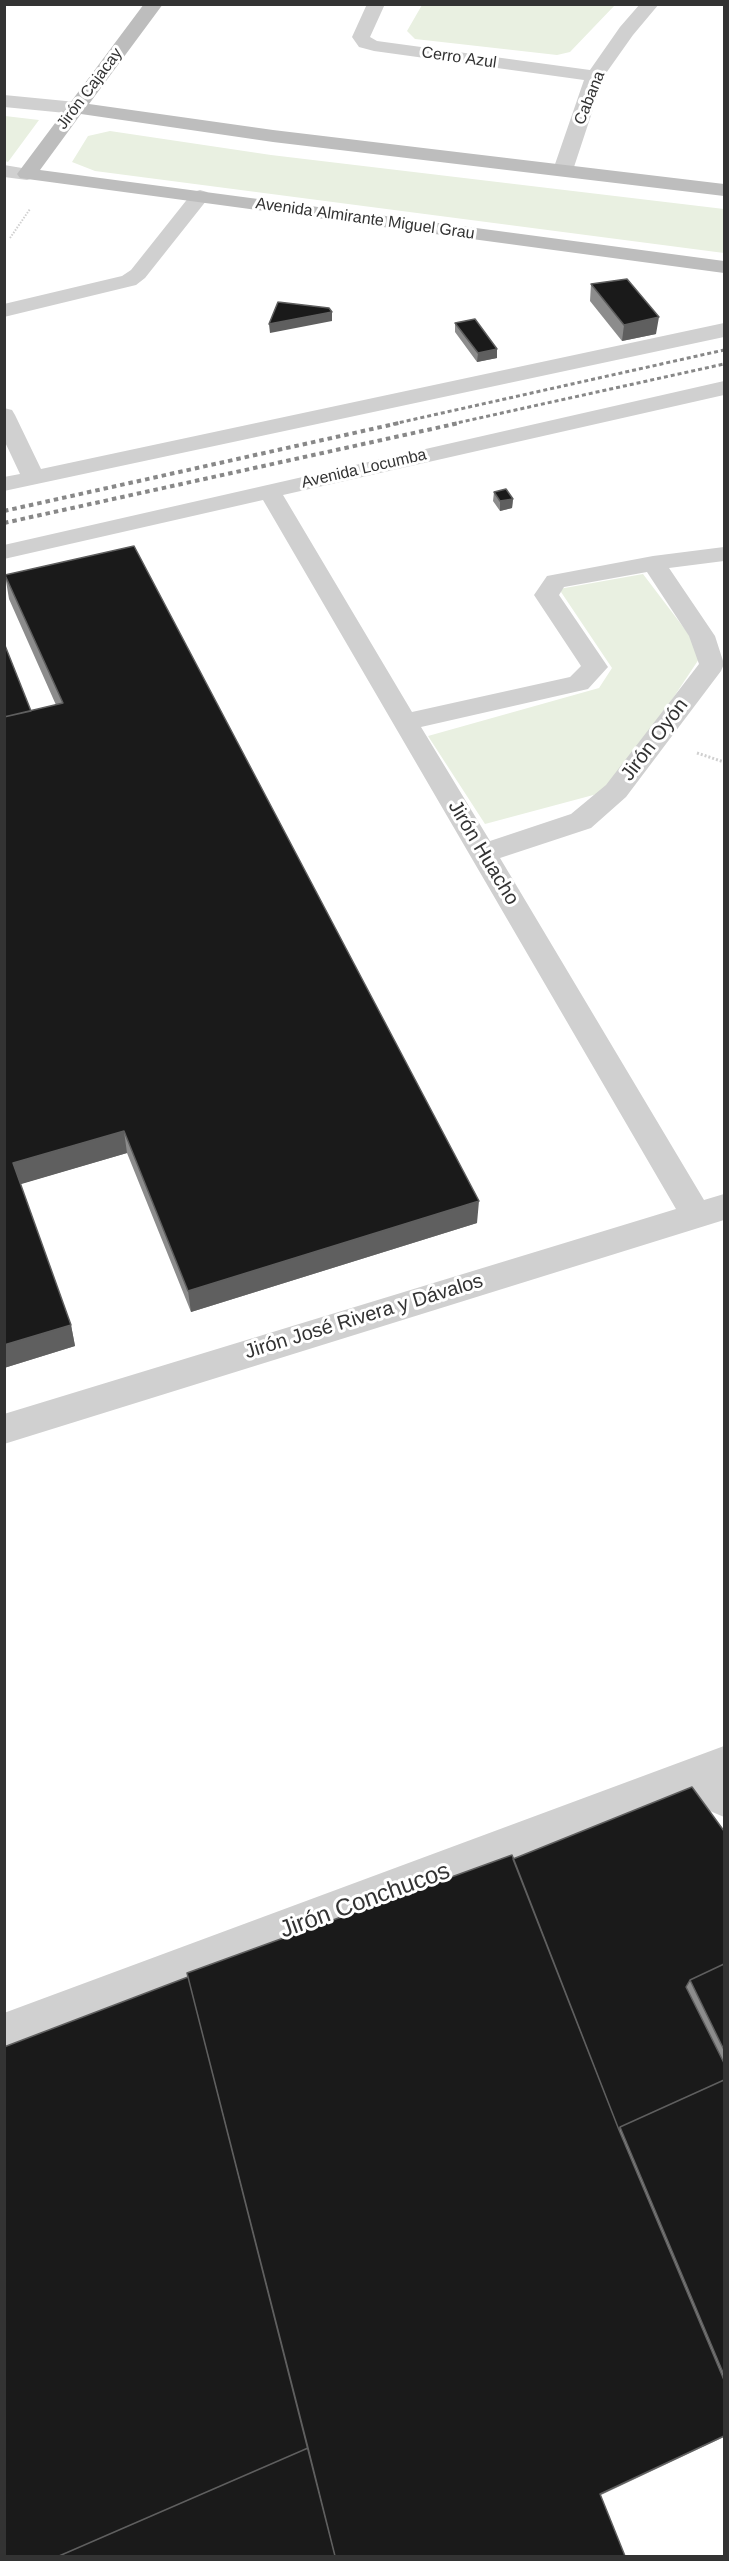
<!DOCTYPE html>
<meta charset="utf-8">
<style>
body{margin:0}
#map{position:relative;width:729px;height:2561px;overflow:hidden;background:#fff;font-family:Helvetica,sans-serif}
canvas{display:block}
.frame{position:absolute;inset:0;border:6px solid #333;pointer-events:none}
</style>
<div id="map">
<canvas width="729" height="2561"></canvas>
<div class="frame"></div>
</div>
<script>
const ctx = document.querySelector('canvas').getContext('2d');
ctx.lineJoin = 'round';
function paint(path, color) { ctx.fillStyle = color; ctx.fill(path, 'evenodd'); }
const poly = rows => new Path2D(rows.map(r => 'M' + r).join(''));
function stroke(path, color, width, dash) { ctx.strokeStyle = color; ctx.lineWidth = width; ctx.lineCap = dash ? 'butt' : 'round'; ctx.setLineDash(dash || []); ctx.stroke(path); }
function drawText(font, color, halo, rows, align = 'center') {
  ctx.font = font + ' Helvetica,sans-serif'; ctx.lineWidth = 6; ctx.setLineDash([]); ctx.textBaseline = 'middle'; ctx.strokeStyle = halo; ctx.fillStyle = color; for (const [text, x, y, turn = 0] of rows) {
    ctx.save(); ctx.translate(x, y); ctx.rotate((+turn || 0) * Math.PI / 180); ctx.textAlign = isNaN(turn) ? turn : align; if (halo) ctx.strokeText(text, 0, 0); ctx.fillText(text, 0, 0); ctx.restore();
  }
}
paint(poly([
 [422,5,422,4,615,5,570,52,557,55,415,39,407,31],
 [5,116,39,120,8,162,5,161],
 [110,131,271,155,724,209,724,253,95,171,72,162,88,136],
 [643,574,703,653,612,790,485,824,428,736,599,688,612,668,559,589]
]), '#e9f0e1');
stroke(poly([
 [10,238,30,209]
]), '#d0d0d0', 2, [1.5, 1.5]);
stroke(poly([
 [697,753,724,762]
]), '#d0d0d0', 3, [2, 2]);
paint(poly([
 [367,4,385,4,370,37,377,41,590,70,620,27,640,4,659,4,633,35,604,76,573,170,570,174,563,176,556,174,553,170,584,80,374,51,359,47,352,37,367,4],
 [4,95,76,102,83,104,86,108,83,112,76,114,4,107,4,95],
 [4,165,34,170,37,174,34,178,27,180,4,177,4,165],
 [200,190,207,192,210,196,145,278,136,285,4,317,4,304,122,276,131,270,193,192,200,190],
 [724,323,724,337,4,491,4,477,20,474,4,440,4,408,12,410,15,415,41,469,724,323],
 [724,381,724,395,283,495,412,712,570,677,581,666,534,595,547,576,653,556,724,547,724,561,669,568,715,636,724,664,721,671,626,797,591,828,500,858,704,1200,724,1194,724,1220,4,1444,4,1414,676,1209,263,500,4,559,4,545,724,381],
 [647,572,689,636,699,664,606,785,571,814,490,841,421,727,588,689,608,667,559,595,564,587,647,572],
 [724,1746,724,1817,710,1811,697,1794,4,2055,4,2013,724,1746]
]), '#d0d0d0');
paint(poly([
 [144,4,163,4,89,104,273,130,724,184,724,196,273,142,81,114,40,170,724,261,724,273,20,178,17,174,20,170,144,4]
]), '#bdbdbd');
stroke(poly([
 [393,424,724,350],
 [452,424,724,364]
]), '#888', 3, [4, 3]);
stroke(poly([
 [4,511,399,423],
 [4,523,459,423]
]), '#888', 4, [4.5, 4]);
paint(poly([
 [591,284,656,334,622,341,590,301],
 [455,323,497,349,497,358,477,362,455,332],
 [494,492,513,499,512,508,500,511,493,501],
 [5,575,477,1223,191,1312,127,1153,20,1184,71,1325,75,1346,4,1368,31,711,56,705,9,599],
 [724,1831,724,2437,601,2495,4,2556,513,1859]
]), '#8c8c8c');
paint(poly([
 [332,312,332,321,270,333,269,324],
 [659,317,656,334,622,341,624,325],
 [497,349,497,358,477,362,478,353],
 [513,499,512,508,500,511,500,501],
 [124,1131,127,1153,18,1185,13,1163],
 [479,1201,477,1223,191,1312,188,1291],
 [71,1325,75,1346,4,1368,4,1345]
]), '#5f5f5f');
const building = poly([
 [627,279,659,317,624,325,591,284,627,279],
 [278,302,329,308,332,312,269,324,278,302],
 [475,319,497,349,478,353,455,323,475,319],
 [506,489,513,499,500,501,494,492,506,489],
 [134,546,479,1201,188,1291,124,1131,13,1163,71,1325,4,1345,4,717,63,703,5,575,134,546],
 [4,643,31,711,4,717,4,643],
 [692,1787,724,1831,724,1964,690,1980,686,1987,724,2063,724,2080,620,2127,619,2130,513,1859,692,1787],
 [512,1855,619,2130,724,2380,724,2436,600,2494,625,2556,335,2556,187,1973,512,1855],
 [724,1964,724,2050,690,1980,724,1964],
 [188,1977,308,2448,59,2556,4,2556,4,2047,188,1977],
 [724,2080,724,2375,620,2127,724,2080],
 [308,2448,335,2556,59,2556,308,2448]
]);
paint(building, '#1a1a1a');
stroke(building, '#5f5f5f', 1.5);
drawText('16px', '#333', '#fff', [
 ["Cerro Azul",459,58,8],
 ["Jirón Cajacay",90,89,-53],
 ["Cabana",590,98,-68],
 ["Avenida Almirante Miguel Grau",365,219,8],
 ["Avenida Locumba",364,469,-13]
]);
drawText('20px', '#333', '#fff', [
 ["Jirón Oyón",655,740,-53],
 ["Jirón Huacho",483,853,59],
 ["Jirón José Rivera y Dávalos",364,1317,-17]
]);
drawText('24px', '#333', '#fff', [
 ["Jirón Conchucos",365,1901,-20]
]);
</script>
